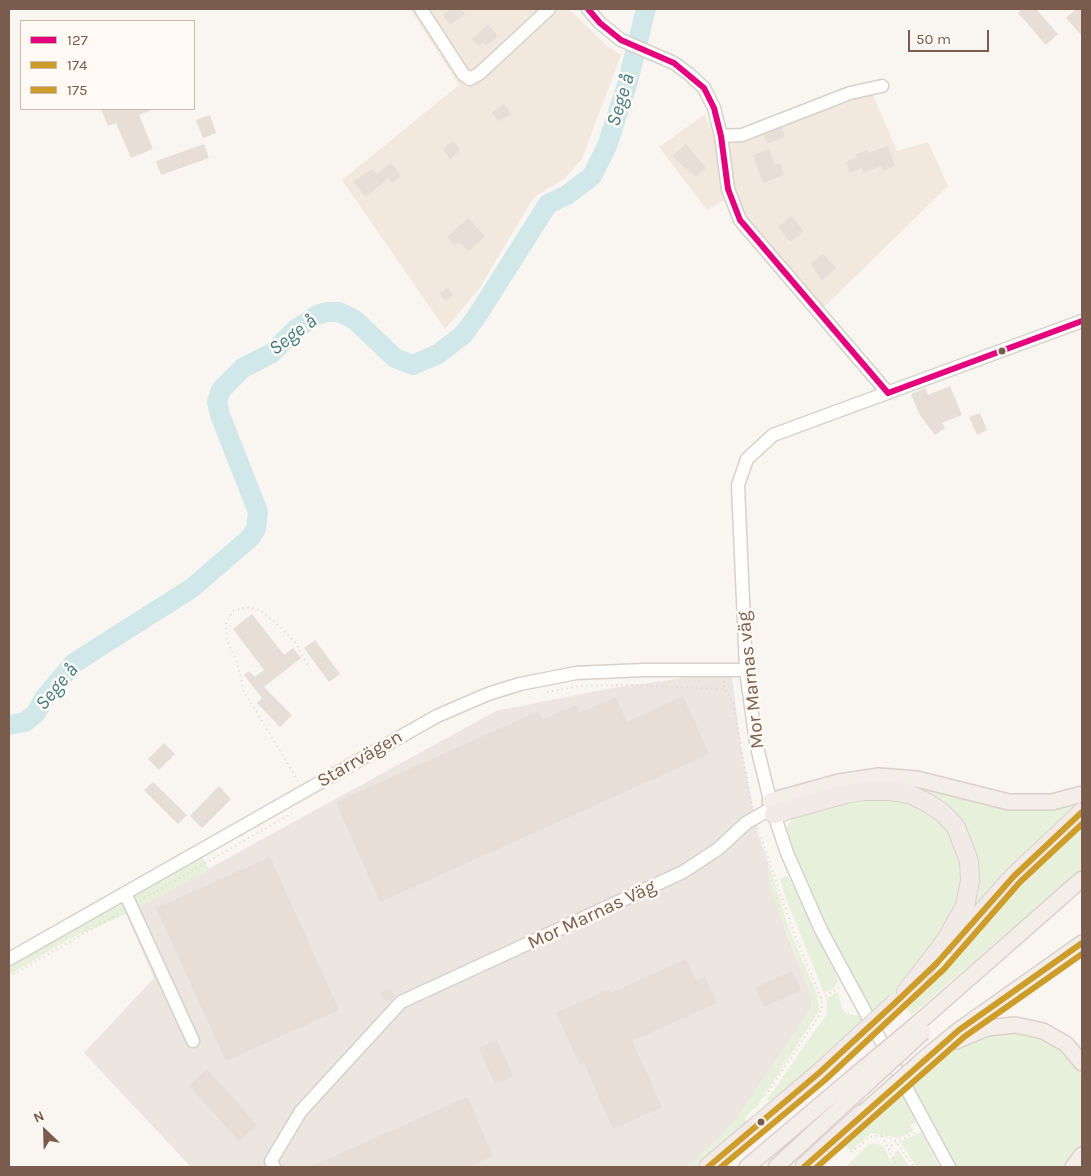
<!DOCTYPE html>
<meta charset="utf-8">
<style>
body{margin:0}
#map{position:relative;width:1091px;height:1176px;overflow:hidden;background:#f9f5f0;font-family:Karla,sans-serif}
canvas{display:block}
.frame{position:absolute;inset:0;border:10px solid #7a5c4d;pointer-events:none}
.legend{position:absolute;left:20px;top:20px;width:175px;height:90px;box-sizing:border-box;background:#fffaf3;border:1px solid #cabbb1;margin:0;padding:6px 9px;list-style:none;font-size:15px;color:#7a5c4d}
.legend li{display:flex;align-items:center;gap:10px;height:25px}
.legend b{width:25px;border:1px solid #cabbb1}
.north{position:absolute;left:20px;top:1106px;width:50px;height:50px;-webkit-text-stroke:4px #fffaf3;paint-order:stroke;rotate:336deg;font-size:14px;font-weight:700;line-height:20px;text-align:center;color:#7a5c4d}
.north::after{content:'';display:block;margin:auto;width:18px;height:22px;background:#7a5c4d;clip-path:polygon(50% 0,100% 100%,50% 72%,0 100%)}
.scale{position:absolute;left:908px;top:30px;width:81px;height:22px;box-sizing:border-box;border:2px solid #7a5c4d;border-top:0;padding-left:6px;font-size:15px;line-height:18px;white-space:nowrap;color:#7a5c4d;-webkit-text-stroke:4px #fffaf3;paint-order:stroke}
</style>
<div id="map">
<canvas width="1091" height="1176"></canvas>
<div class="frame"></div>
<ul class="legend">
<li><b style="height:6px;background:#e5007d"></b>127</li>
<li><b style="height:6px;background:#ce9c29"></b>174</li>
<li><b style="height:6px;background:#ce9c29"></b>175</li>
</ul>
<div class="north">N</div>
<div class="scale">50 m</div>
</div>
<script>
const ctx = document.querySelector('canvas').getContext('2d');
ctx.lineJoin = 'round';
function paint(path, color) { ctx.fillStyle = color; ctx.fill(path, 'evenodd'); }
const poly = rows => new Path2D(rows.map(r => 'M' + r).join(''));
function stroke(path, color, width, dash) { ctx.strokeStyle = color; ctx.lineWidth = width; ctx.lineCap = dash ? 'butt' : 'round'; ctx.setLineDash(dash || []); ctx.stroke(path); }
function drawText(font, color, halo, rows, align = 'center') {
  ctx.font = font + ' Karla,sans-serif'; ctx.lineWidth = 5; ctx.setLineDash([]); ctx.textBaseline = 'middle'; ctx.strokeStyle = halo; ctx.fillStyle = color; for (const [text, x, y, turn = 0] of rows) {
    ctx.save(); ctx.translate(x, y); ctx.rotate((+turn || 0) * Math.PI / 180); ctx.textAlign = isNaN(turn) ? turn : align; if (halo) ctx.strokeText(text, 0, 0); ctx.fillText(text, 0, 0); ctx.restore();
  }
}
paint(poly([
 [410,9,569,9,607,46,621,55,582,159,564,179,534,197,479,289,445,329,342,180,459,85],
 [872,93,897,151,928,142,948,186,822,309,741,212,723,201,707,210,659,147,705,114,715,141,741,141]
]), '#f2e8de');
paint(poly([
 [726,672,732,678,741,747,758,834,769,865,768,877,787,935,812,997,811,1009,740,1114,721,1137,686,1167,191,1167,84,1053,154,978,126,914,496,711,612,688]
]), '#ede5e0');
paint(poly([
 [892,781,941,790,1082,800,1082,805,966,921,961,825],
 [903,796,944,821,964,866,956,913,905,984,873,1015,825,927,796,861,786,828,796,814,850,797],
 [1082,819,1082,868,911,1015,905,1006,986,914],
 [202,856,209,870,126,914,69,939,9,975,9,963,118,906],
 [769,865,789,929,817,994,819,1011,758,1105,744,1118,747,1122,702,1162,696,1167,686,1167,721,1137,740,1114,811,1009,812,997,774,899,768,877],
 [788,876,838,979,835,987,824,993,784,893,780,879],
 [838,992,842,1009,847,1014,860,1016,864,1023,770,1104,767,1100,826,1015,827,998],
 [1026,1032,1058,1046,1076,1065,1082,1077,1082,1144,1065,1167,957,1167,910,1080,939,1056,972,1038,983,1034],
 [899,1089,916,1122,910,1125,913,1131,899,1138,872,1133,850,1151,845,1145,860,1125],
 [921,1132,922,1133,939,1167,917,1167,900,1142],
 [875,1143,884,1147,890,1161,898,1150,910,1167,845,1167,870,1144]
]), '#e7f0db');
stroke(poly([
 [9,725,25,722,36,713,45,697,74,663,192,588,250,538,256,529,258,512,220,415,217,402,221,390,243,368,272,353,296,329,317,315,327,312,339,312,355,320,395,358,413,365,438,354,463,335,477,316,548,204,567,195,592,176,607,146,627,85,646,9]
]), '#d0e8ea', 20);
paint(poly([
 [451,9,461,9,465,14,450,25,443,15],
 [1022,9,1036,9,1058,34,1046,45,1018,13],
 [1076,9,1082,9,1082,36,1066,18],
 [488,25,498,36,486,46,483,42,479,46,472,39],
 [504,104,512,115,498,121,492,113],
 [101,109,154,109,139,115,153,149,131,158,116,123,108,126],
 [210,115,216,133,203,138,196,120],
 [782,128,785,137,767,144,764,135],
 [453,141,460,150,450,159,443,149],
 [204,144,209,158,161,175,156,161],
 [686,144,706,168,696,177,672,156],
 [888,146,895,166,883,171,881,166,863,173,862,168,850,173,846,162,857,157,856,154,867,150,868,153],
 [769,149,775,165,780,163,784,175,763,183,753,155],
 [391,163,401,176,392,183,388,178,366,197,353,182,372,169,377,174],
 [791,216,804,231,791,242,778,227],
 [468,218,485,236,469,251,459,242,455,246,447,237],
 [823,254,836,268,822,280,811,264],
 [447,287,453,295,446,301,440,294],
 [950,386,962,415,942,423,945,428,935,435,919,414,911,394,925,388,928,395],
 [980,413,987,430,977,435,969,417],
 [252,614,284,655,293,648,301,658,264,687,292,715,280,727,257,703,262,698,244,675,249,671,255,677,264,670,233,629],
 [315,640,340,674,329,682,304,648],
 [683,696,709,754,380,902,336,802,539,711,542,720,576,705,579,713,616,697,627,722],
 [164,743,175,754,159,770,148,759],
 [153,782,187,815,178,824,144,790],
 [219,786,231,799,202,828,190,816],
 [270,857,339,1010,226,1061,156,908],
 [686,959,696,981,705,977,717,1003,632,1041,662,1107,613,1129,584,1063,580,1065,556,1013,609,989,611,993],
 [792,971,801,990,764,1007,755,988],
 '382 995a6 6 0 1 1 12 0a6 6 0 1 1-12 0Z',
 [497,1040,513,1076,495,1084,479,1048],
 [207,1069,257,1125,239,1141,189,1086],
 [467,1097,493,1156,468,1167,310,1167]
]), '#e6ded7');
const minor = poly([
 [421,9,463,74,470,79,480,73,549,9],
 [588,9,600,23,621,40,674,63,689,74,704,88,714,108,721,136,728,189,740,220,888,393],
 [721,136,742,135,850,93,882,86],
 [125,893,193,1041],
 [9,959,437,716,488,694,520,684,576,673,643,670,746,670],
 [274,1167,271,1161,301,1111,401,1002,683,872,718,849,746,823,772,808],
 [949,1167,821,930,787,853,772,808,756,743,746,670,738,485,747,459,773,435,1082,321]
]);
const major = poly([
 [770,801,839,782,879,776,917,779,1009,802,1052,802,1082,794],
 [918,1023,1082,879],
 [956,1041,987,1028,1015,1025,1030,1028,1043,1031,1066,1044,1082,1063],
 [926,1057,959,1030,1082,943],
 [747,1167,839,1089],
 [776,1167,850,1099],
 [1073,1167,1082,1155]
]);
const highway = poly([
 [774,814,845,794,863,791,890,791,910,794,928,803,943,813,956,827,969,861,970,881,965,906,946,940,906,992],
 [953,944,1014,876,1082,812],
 [708,1167,819,1073],
 [804,1167,864,1112]
]);
stroke(minor, '#d7d1cb', 15);
stroke(major, '#dad1cc', 18);
stroke(highway, '#dad1cc', 20);
stroke(poly([
 [724,681,724,689,733,702,752,807],
 [547,692,579,686,634,685,724,689],
 [298,781,244,691,237,662,227,640,226,623,233,611,247,607,260,610,277,624,296,643,309,668],
 [758,828,794,933,821,998,822,1008,818,1017,764,1098],
 [140,901,292,813],
 [9,977,121,912],
 [821,998,839,988],
 [882,1136,889,1150],
 [851,1152,872,1136,886,1136,896,1141,914,1167],
 [898,1167,889,1152,890,1146,917,1131]
]), '#dcd5d0', 2, [1, 4]);
stroke(minor, '#fefefd', 12);
stroke(major, '#f3eee8', 15);
stroke(highway, '#f2eae7', 18);
const majorBridge = poly([
 [839,1089,918,1023],
 [850,1099,923,1032],
 [864,1112,926,1057]
]);
const highwayBridge = poly([
 [819,1073,895,1003]
]);
stroke(majorBridge, '#dad1cc', 18, []);
stroke(highwayBridge, '#dad1cc', 20, []);
stroke(majorBridge, '#f3eee8', 15);
stroke(highwayBridge, '#f2eae7', 18);
stroke(poly([
 [588,9,600,23,621,40,674,63,704,88,714,108,721,136,728,189,740,220,888,393],
 [888,393,1082,321]
]), '#e5007d', 6);
stroke(poly([
 [708,1167,819,1073,895,1003,937,963,1014,876,1082,812],
 [804,1167,959,1030,1082,943]
]), '#ce9c29', 6);
stroke(poly([
 [721,1167,825,1080,901,1009,944,969,1020,882,1082,824],
 [817,1167,964,1037,1082,954]
]), '#ce9c29', 6);
for (const [x, y, r, color] of [
 [1002,351,4.5,"#7a5c4d"],
 [761,1122,4.5,"#7a5c4d"]
]) { const dot = new Path2D(); dot.arc(x, y, r, 0, 2 * Math.PI); ctx.fillStyle = color; ctx.fill(dot); stroke(dot, '#fffaf3', 2); }
drawText('19px', '#7a5c4d', '#fffaf3', [
 ["Mor Marnas väg",751,680,-96],
 ["Starrvägen",360,759,-30],
 ["Mor Marnas Väg",592,915,-25]
]);
drawText('italic 20px', '#437c86', '#fffaf3', [
 ["Sege å",621,100,-73],
 ["Sege å",293,335,-37],
 ["Sege å",57,687,-50]
]);
</script>
